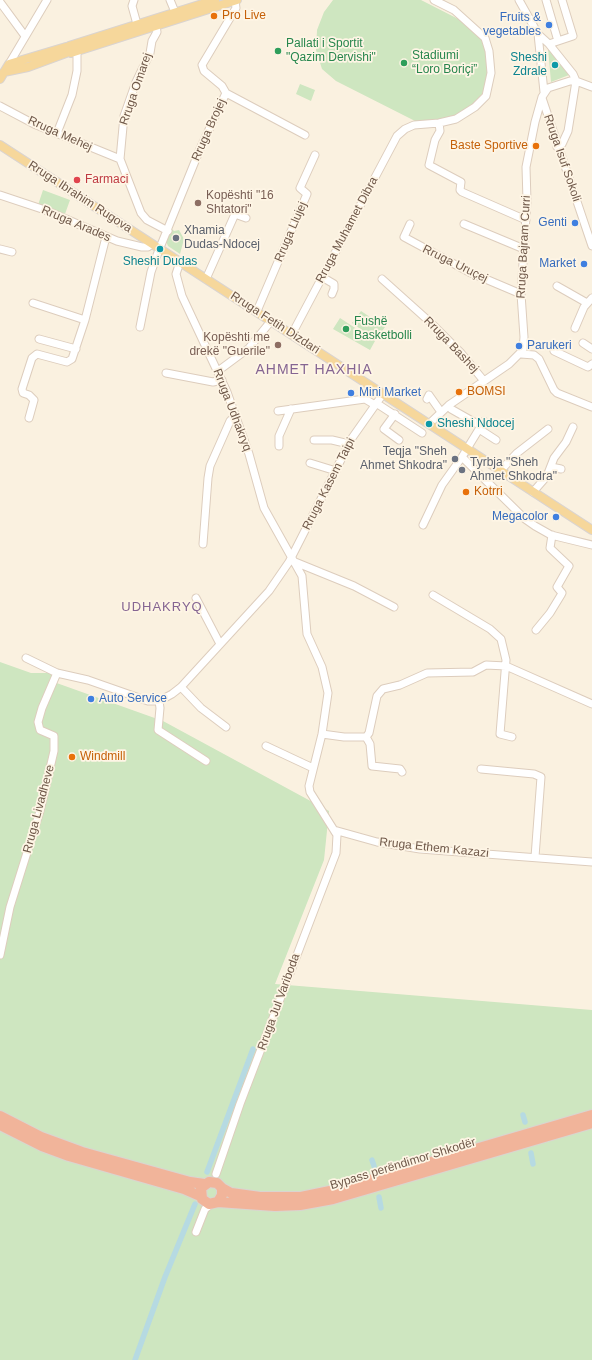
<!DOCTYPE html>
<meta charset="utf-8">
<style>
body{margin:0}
canvas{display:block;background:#faf1e0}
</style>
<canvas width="592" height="1360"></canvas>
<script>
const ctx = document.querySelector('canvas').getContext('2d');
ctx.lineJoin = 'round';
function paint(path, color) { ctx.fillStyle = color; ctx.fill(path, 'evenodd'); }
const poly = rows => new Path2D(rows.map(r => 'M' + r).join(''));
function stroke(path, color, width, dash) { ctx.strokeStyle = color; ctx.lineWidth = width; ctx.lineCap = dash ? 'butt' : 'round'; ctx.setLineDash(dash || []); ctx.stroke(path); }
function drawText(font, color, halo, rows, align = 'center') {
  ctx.font = font + ' Arial,sans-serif'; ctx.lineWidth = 3.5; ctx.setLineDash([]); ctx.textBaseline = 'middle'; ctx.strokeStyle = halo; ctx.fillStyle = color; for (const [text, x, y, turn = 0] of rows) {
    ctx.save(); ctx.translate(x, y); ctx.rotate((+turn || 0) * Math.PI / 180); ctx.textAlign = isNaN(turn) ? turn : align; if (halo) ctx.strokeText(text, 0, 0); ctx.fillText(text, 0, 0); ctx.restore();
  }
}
paint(poly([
 [333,0,421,0,470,25,482,40,488,58,488,77,482,94,469,108,454,118,417,122,336,81,322,69,316,50,317,30,324,12],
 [550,47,569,71,569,75,551,82,548,48],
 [300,84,315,90,311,101,296,94],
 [43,190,70,200,65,214,38,205],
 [171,228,174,231,179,230,184,239,180,254,168,246,166,241],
 [361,311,385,327,376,340,352,323],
 [340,318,375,341,370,350,333,329],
 [0,662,31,673,54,673,51,681,163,721,329,811,324,860,275,984,592,1010,592,1360,0,1360]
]), '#cee6c0');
stroke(poly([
 [523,1115,525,1122],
 [531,1153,533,1164],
 [372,1160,374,1166],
 [207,1172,253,1049],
 [379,1197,381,1208],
 [135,1360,165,1277,195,1204]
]), '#b6dae2', 5.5);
const minor = poly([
 [134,0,132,6,137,24],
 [170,0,175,12],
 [519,0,538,34,544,92],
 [546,0,558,41],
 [0,2,25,36],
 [155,21,157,32,152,41,150,53,136,82,124,116,120,159,141,213,147,220,168,231],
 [538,34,549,44,573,74,576,81,568,131,562,144,557,147],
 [549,44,573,36,562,0],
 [9,64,47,0],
 [226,93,222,86,204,71,202,65,236,8,235,0],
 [226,93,305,135],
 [542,98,592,246],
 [0,106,34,124,120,159],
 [439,123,440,131,435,140,429,165,461,182,460,190,462,192,526,220],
 [57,133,72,95,77,71,77,51],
 [0,195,45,210,117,241,142,247,148,247,152,244],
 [410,224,404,237,469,272,521,294],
 [464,224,524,249],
 [0,249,12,252],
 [180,262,176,274,182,296,227,392,249,454,264,508,302,576,307,634,322,667,328,693,322,734,309,786,310,792,337,835,336,853,240,1104,216,1174],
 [322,277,334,284,334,289,332,294],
 [206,279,235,214,246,218],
 [382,279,431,323,461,353,484,381],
 [557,286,587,303],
 [33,303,85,320],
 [257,311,307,194,300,188,315,155],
 [140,327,151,272,157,255,200,149,226,93],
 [575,328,584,307,592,298],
 [292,334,397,136,405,129,414,125,439,123,456,119,475,107,486,96,491,73,489,51,485,38,454,10,434,0],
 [39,339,76,349],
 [583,343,592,349],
 [554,351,588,367,592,364],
 [521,354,534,355,539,359,554,390,557,393,592,407],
 [218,371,249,348,271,321],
 [166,373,213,382,222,380],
 [427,399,429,395,441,412],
 [376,403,422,433],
 [449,405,451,409,481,426],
 [278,411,365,399,375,405],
 [395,414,384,429,399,440],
 [29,418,34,400,29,395,23,393,22,389,32,358,37,354,67,362,72,359,85,320,106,237],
 [429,424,449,405,509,364,523,350,524,337,521,294,527,201,526,167,535,122,542,97,548,88,570,81,576,81,592,87],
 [479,429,496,440],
 [314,440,332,440,349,444],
 [279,446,279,436,291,409],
 [462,457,525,519,535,526,551,535,592,545],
 [310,463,336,471],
 [551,467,561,469],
 [501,470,517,453,548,429],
 [533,492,547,476,554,458,566,442,573,427],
 [423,525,442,485,462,457,484,421],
 [203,544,208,478,210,466,230,421,234,417],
 [295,562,354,586,394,607],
 [433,595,490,629,501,639,506,660,500,734,512,737],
 [196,598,220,644],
 [536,630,550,613,561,595,562,593,557,587,569,566,550,548,552,535],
 [26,658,57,673,88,680,148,701,159,701,172,694,181,687,269,591,289,562,352,438,383,394],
 [181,687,201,708,226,727],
 [159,701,160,708,158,730,206,761],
 [322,734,344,737,366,737,369,733,377,696,383,689,400,685,427,673,473,672,486,665,506,666,592,704],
 [366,737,370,744,372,766,400,769,402,772],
 [266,746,313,768],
 [481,769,534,774,541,777,535,857],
 [334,830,377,842,420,849,592,862],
 [0,955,10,907,40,811,54,751,54,736,40,730,38,722,42,708,57,673],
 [196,1232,205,1209,211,1204]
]);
const major = poly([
 [69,46,215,0],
 [71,53,237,0],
 [4,72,28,67,66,53],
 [0,79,9,64,66,47],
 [0,145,592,530]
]);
const highway = poly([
 [0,1116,41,1137,82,1152,190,1182,204,1184],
 [0,1125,42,1146,69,1156,184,1189,200,1196],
 [222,1188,222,1195,218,1202,209,1204,202,1199,201,1188,209,1182,217,1183,222,1188,231,1193,260,1197,301,1197,335,1190,592,1115],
 [218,1202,275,1206,300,1205,333,1199,592,1123]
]);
stroke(minor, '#ddcdbd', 9);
stroke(major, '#dad4d0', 10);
stroke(highway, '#dad4d0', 12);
stroke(minor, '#fff', 7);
stroke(major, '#f6d79b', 8);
stroke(highway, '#f1b49a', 10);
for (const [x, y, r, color] of [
 [214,16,4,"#e8710a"],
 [549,25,4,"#3f7fe0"],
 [278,51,4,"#2e9e5b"],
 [404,63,4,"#2e9e5b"],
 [555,65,4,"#0f9aa8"],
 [536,146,4,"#e8710a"],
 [77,180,4,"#e0444e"],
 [198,203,4,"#8d6e63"],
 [575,223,4,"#3f7fe0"],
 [176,238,4,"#6b7280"],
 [160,249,4,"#0f9aa8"],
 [584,264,4,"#3f7fe0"],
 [346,329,4,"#2e9e5b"],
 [278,345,4,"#8d6e63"],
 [519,346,4,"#3f7fe0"],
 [459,392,4,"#e8710a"],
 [351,393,4,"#3f7fe0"],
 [429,424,4,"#0f9aa8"],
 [455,459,4,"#6b7280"],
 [462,470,4,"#6b7280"],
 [466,492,4,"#e8710a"],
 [556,517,4,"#3f7fe0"],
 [91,699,4,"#3f7fe0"],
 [72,757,4,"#e8710a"]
]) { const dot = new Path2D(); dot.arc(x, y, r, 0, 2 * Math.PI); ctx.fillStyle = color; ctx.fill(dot); stroke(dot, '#fef5e5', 1.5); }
drawText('12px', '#c56008', '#fef5e5', [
 ["Pro Live",222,16],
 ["Baste Sportive",528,146,"right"],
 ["BOMSI",467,392],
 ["Kotrri",474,492],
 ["Windmill",80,757]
], 'left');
drawText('12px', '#366cbe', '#fef5e5', [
 ["Fruits &",541,18],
 ["vegetables",541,32],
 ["Genti",567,223],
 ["Market",576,264],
 ["Parukeri",527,346,"left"],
 ["Mini Market",359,393,"left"],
 ["Megacolor",548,517],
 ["Auto Service",99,699,"left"]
], 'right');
drawText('12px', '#27864d', '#fef5e5', [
 ["Pallati i Sportit",286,44],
 ["\"Qazim Dervishi\"",286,58],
 ["Stadiumi",412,56],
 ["“Loro Boriçi”",412,70],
 ["Fushë",354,322],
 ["Basketbolli",354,336]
], 'left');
drawText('12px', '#0d838f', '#fef5e5', [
 ["Sheshi",547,58],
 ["Zdrale",547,72],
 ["Sheshi Dudas",160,262,"center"],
 ["Sheshi Ndocej",437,424,"left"]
], 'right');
drawText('12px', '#6f5849', '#fef5e5', [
 ["Rruga Omarej",136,89,-71],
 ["Rruga Brojej",209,130,-66],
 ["Rruga Mehej",60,134,24],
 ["Rruga Isuf Sokoli",562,158,71],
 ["Rruga Ibrahim Rugova",80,197,33],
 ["Rruga Arades",76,224,23],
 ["Rruga Muhamet Dibra",347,230,-62],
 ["Rruga Llujej",291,232,-67],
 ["Rruga Bajram Curri",524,247,-87],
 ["Rruga Uruçej",455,264,26],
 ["Rruga Fetih Dizdari",275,323,33],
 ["Rruga Bashej",451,345,46],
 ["Rruga Udhakryq",232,410,69],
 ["Rruga Kasem Taipi",329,484,-63],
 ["Rruga Livadheve",39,809,-75],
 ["Rruga Ethem Kazazi",434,848,6],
 ["Rruga Jul Variboda",279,1002,-70],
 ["Bypass perëndimor Shkodër",403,1164,-17]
]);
drawText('12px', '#be3a42', '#fef5e5', [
 ["Farmaci",85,180]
], 'left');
drawText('12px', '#785e54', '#fef5e5', [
 ["Kopështi \"16",206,196],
 ["Shtatori\"",206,210],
 ["Kopështi me",270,338,"right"],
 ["drekë \"Guerile\"",270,352,"right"]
], 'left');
drawText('12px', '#5b616d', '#fef5e5', [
 ["Xhamia",184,231],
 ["Dudas-Ndocej",184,245],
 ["Teqja \"Sheh",447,452,"right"],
 ["Ahmet Shkodra\"",447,466,"right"],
 ["Tyrbja \"Sheh",470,463],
 ["Ahmet Shkodra\"",470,477]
], 'left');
ctx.letterSpacing = '1px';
drawText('13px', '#856592', '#fef5e5', [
 ["UDHAKRYQ",162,607]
]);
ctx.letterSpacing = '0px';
ctx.letterSpacing = '1px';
drawText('14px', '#856592', '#fef5e5', [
 ["AHMET HAXHIA",314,370]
]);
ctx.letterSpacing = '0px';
</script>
